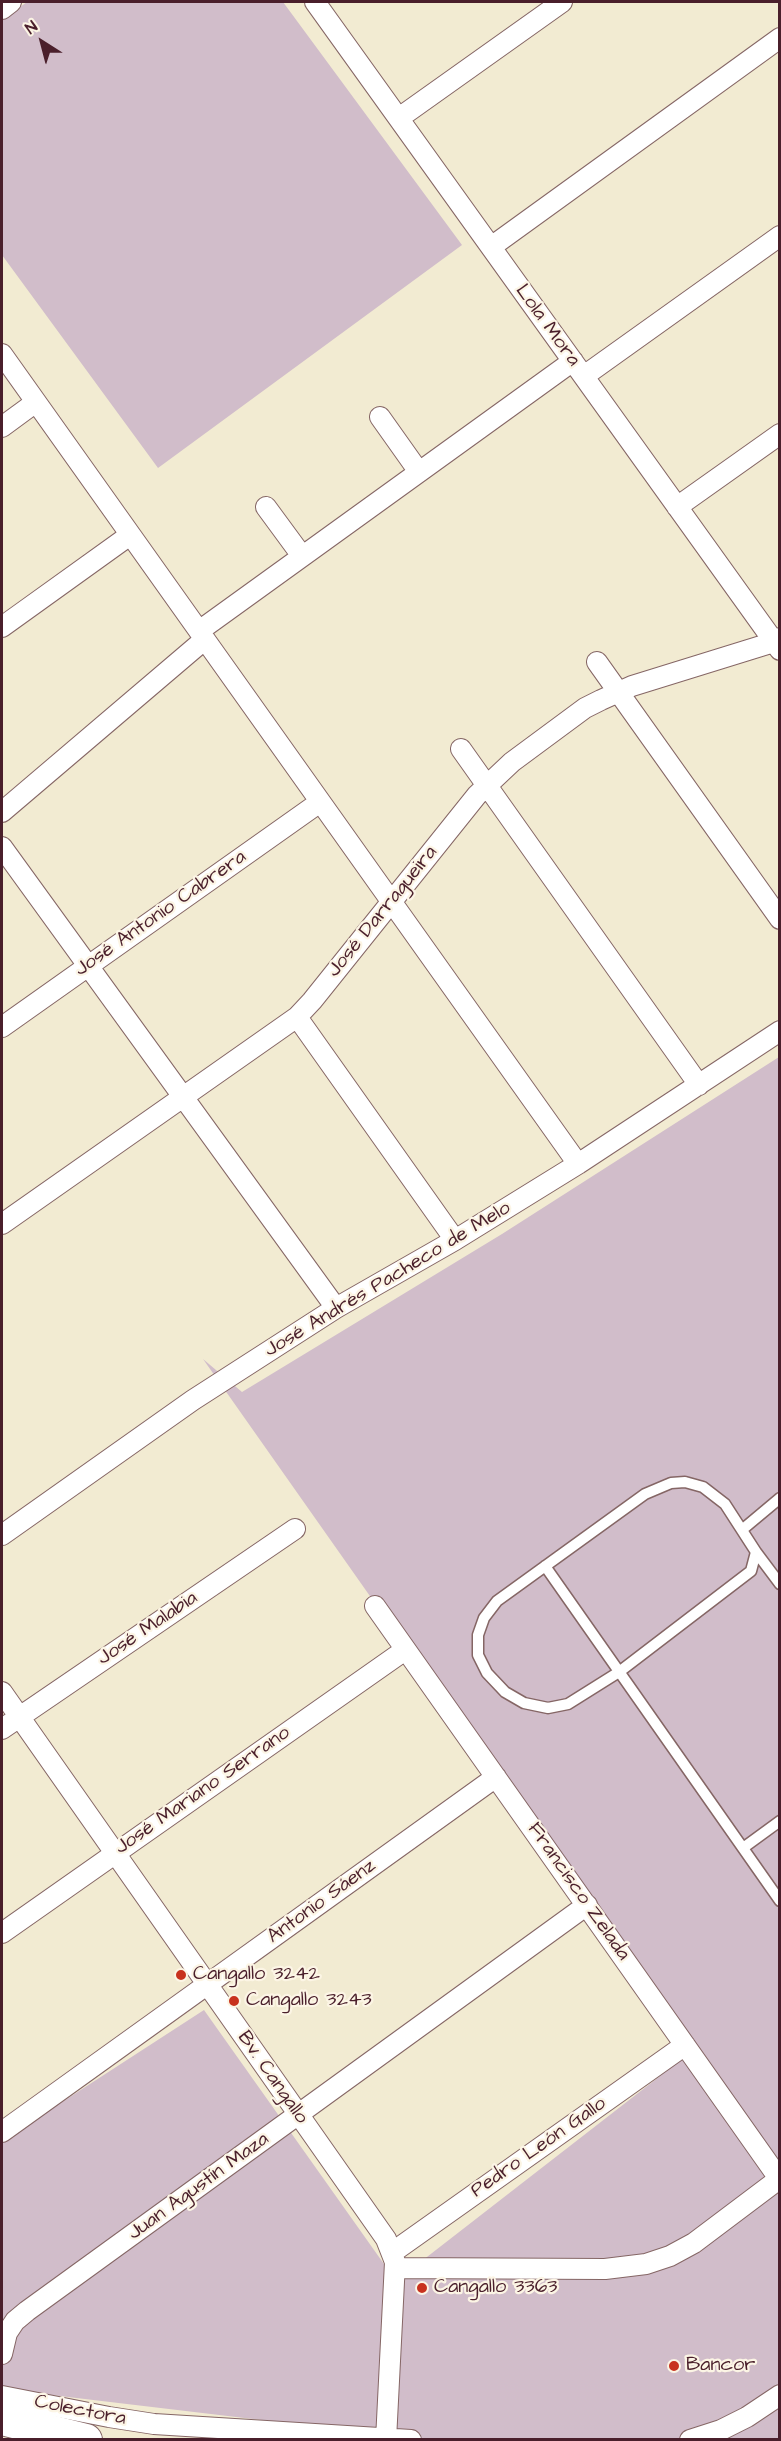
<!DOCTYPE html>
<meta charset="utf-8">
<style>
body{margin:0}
#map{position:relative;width:781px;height:2441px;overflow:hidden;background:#f2ebd2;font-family:"Architects Daughter",sans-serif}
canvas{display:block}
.frame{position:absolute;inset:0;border:3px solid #4a1f2b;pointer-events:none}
.north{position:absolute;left:12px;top:12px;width:60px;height:60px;-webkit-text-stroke:4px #fcf5e5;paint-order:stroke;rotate:324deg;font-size:16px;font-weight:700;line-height:24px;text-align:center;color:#4a1f2b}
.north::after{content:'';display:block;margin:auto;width:21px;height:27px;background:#4a1f2b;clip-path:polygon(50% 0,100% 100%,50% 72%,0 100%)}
</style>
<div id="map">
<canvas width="781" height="2441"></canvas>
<div class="frame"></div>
<div class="north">N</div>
</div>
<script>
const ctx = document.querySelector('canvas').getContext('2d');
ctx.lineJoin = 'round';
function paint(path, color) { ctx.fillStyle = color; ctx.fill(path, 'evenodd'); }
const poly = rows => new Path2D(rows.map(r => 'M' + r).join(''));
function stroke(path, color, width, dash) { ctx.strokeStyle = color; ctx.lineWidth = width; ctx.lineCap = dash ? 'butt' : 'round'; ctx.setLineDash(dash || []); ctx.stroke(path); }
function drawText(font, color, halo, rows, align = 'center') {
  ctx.font = font + ' "Architects Daughter",sans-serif'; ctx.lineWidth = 4.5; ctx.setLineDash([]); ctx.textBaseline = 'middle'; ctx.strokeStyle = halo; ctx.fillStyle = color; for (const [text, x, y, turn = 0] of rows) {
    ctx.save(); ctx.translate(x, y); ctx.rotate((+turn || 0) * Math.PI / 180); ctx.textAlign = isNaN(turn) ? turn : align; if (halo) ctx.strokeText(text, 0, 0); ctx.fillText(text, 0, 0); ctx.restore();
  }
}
paint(poly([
 [27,2,283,2,462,245,158,468,2,255,2,20],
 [779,1057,779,2439,421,2439,26,2392,2,2387,2,2141,204,2010,396,2281,691,2052,203,1359,242,1392,502,1234]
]), '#d1bdca');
const service = poly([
 [685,1482,703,1487,725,1504,756,1552,751,1571,619,1672,568,1704,548,1708,524,1703,505,1692,487,1673,478,1655,478,1635,484,1618,497,1601,645,1494,671,1483,685,1482],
 [743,1529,780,1498],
 [756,1552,780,1584],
 [545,1566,780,1901],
 [743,1848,780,1821]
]);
const minor = poly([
 [315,2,780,650],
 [2,9,11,2],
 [399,118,562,2],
 [491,247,780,38],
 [2,354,578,1164],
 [584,376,780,236],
 [380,417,419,472],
 [2,427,36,402],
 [266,507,302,556],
 [677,507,780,434],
 [2,627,130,535],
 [199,631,573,361],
 [597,662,780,919],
 [461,749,699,1085],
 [2,812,204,640],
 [2,847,336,1308],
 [297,1017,455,1240],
 [2,1027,320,802],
 [2,1224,297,1017,312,1001,477,795,512,762,585,708,601,700,632,686,774,642,780,638],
 [2,1535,193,1400,336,1308,455,1240,578,1164,780,1031],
 [375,1606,780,2180],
 [2,1692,386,2239,395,2262,386,2440],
 [2,1729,295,1529],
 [2,1933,405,1650],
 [2,2132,496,1777],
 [393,2252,685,2045],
 [395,2268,605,2269,646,2264,670,2256,694,2243,779,2179],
 [2,2354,7,2333,15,2321,27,2311,587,1905],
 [2,2396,109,2417,154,2424,411,2440],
 [690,2440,721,2430,747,2417,780,2395]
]);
const primary = poly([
 [2,2419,86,2440]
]);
stroke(service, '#856665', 13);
stroke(minor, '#856665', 22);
stroke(primary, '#856665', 34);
stroke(service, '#fff', 10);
stroke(minor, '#fff', 20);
stroke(primary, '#fff', 32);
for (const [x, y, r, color] of [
 [181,1975,6,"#c8321e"],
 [234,2001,6,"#c8321e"],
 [422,2288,6,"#c8321e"],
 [674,2366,6,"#c8321e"]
]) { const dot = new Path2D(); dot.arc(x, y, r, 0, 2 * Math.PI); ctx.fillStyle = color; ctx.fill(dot); stroke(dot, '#fcf5e5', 2); }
drawText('20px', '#4a1f2b', '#fcf5e5', [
 ["Lola Mora",547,326,54],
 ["José Darragueira",383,912,-51],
 ["José Antonio Cabrera",161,914,-35],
 ["José Andrés Pacheco de Melo",388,1280,-31],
 ["José Malabia",148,1629,-34],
 ["José Mariano Serrano",203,1791,-35],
 ["Francisco Zelada",578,1892,55],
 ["Antonio Sáenz",322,1902,-36],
 ["Bv. Cangallo",272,2078,55],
 ["Pedro León Gallo",539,2148,-35],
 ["Juan Agustín Maza",199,2187,-36],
 ["Colectora",80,2411,11]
]);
drawText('20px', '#4a1f2b', '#fcf5e5', [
 ["Cangallo 3242",193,1975],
 ["Cangallo 3243",246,2001],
 ["Cangallo 3363",434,2288],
 ["Bancor",686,2366]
], 'left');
</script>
